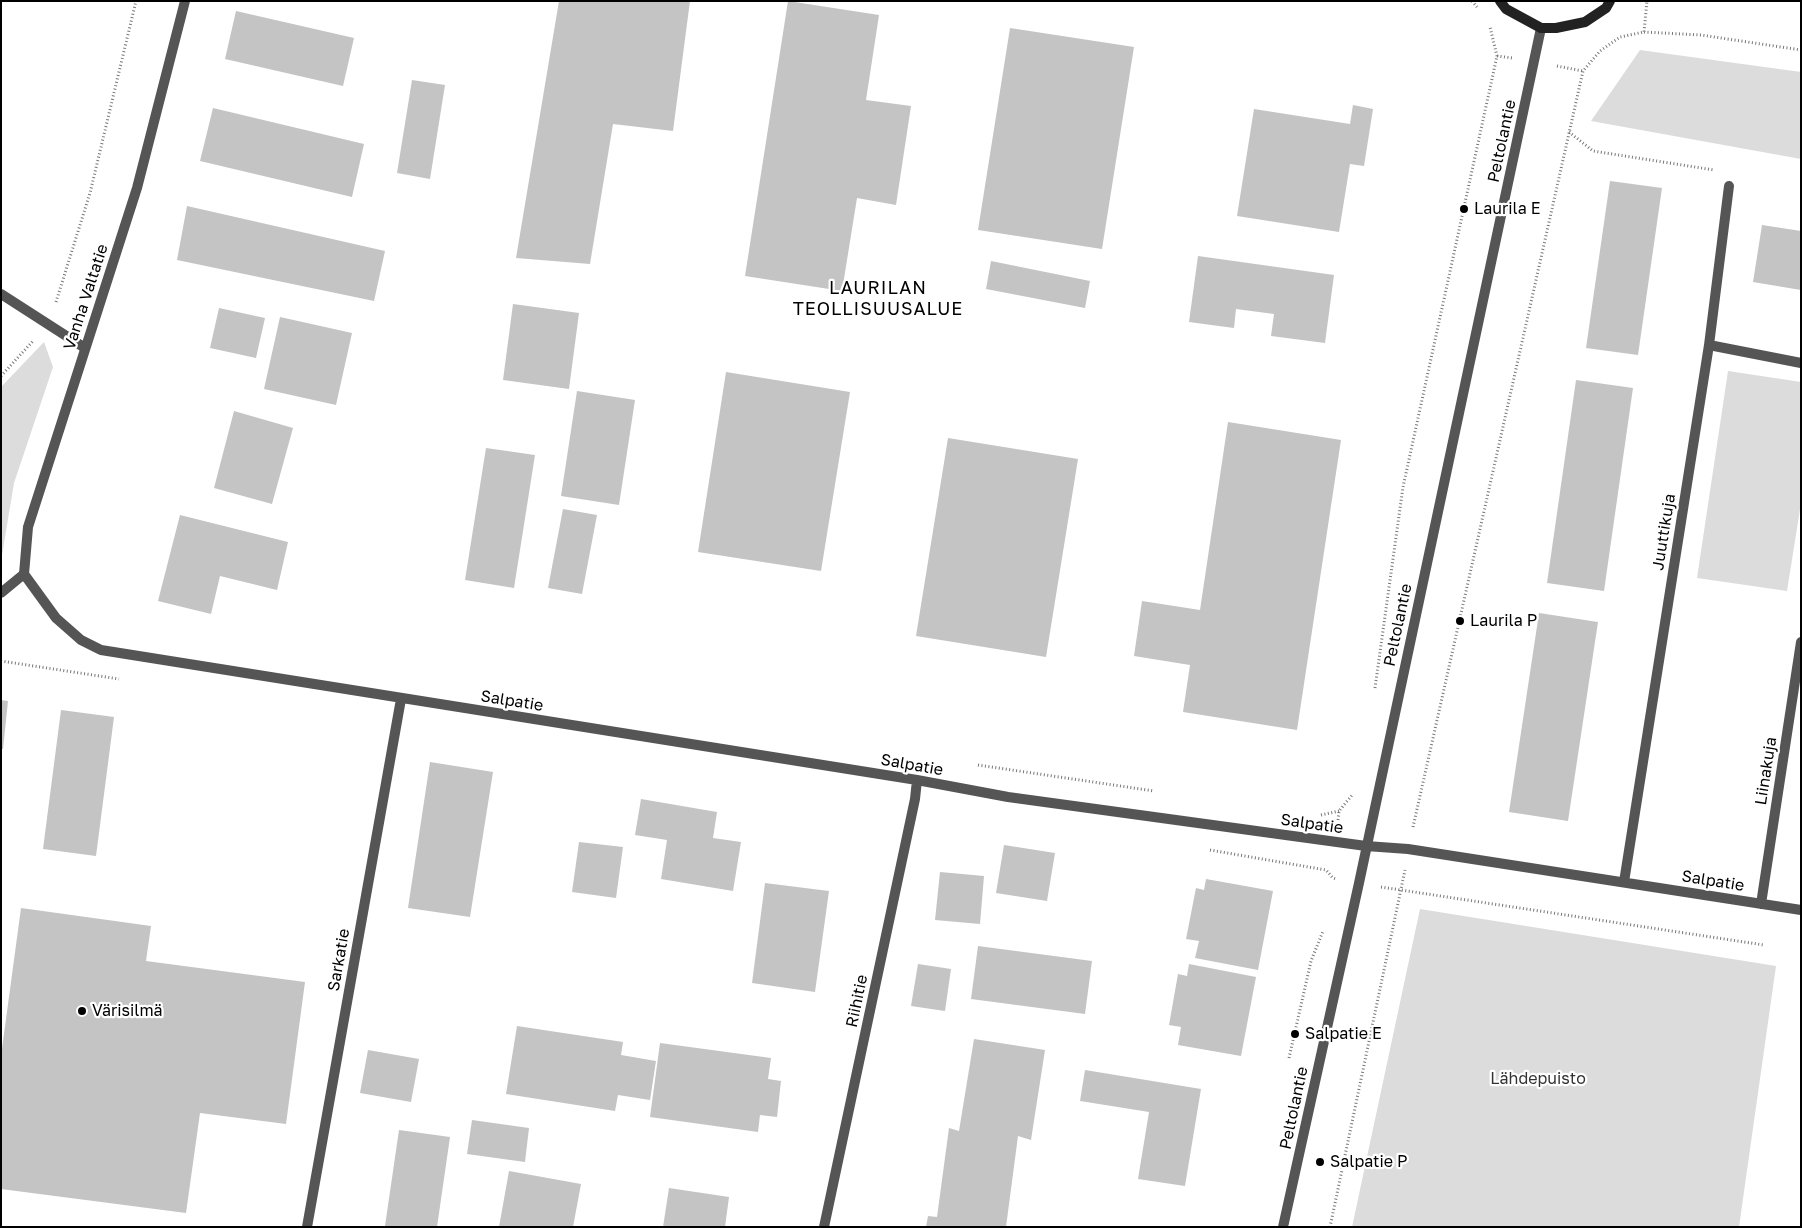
<!DOCTYPE html>
<meta charset="utf-8">
<style>
body{margin:0}
#map{position:relative;width:1802px;height:1228px;overflow:hidden;background:#fff;font-family:"Golos Text",sans-serif}
canvas{display:block}
.frame{position:absolute;inset:0;border:2px solid #000;pointer-events:none}
</style>
<div id="map">
<canvas width="1802" height="1228"></canvas>
<div class="frame"></div>
</div>
<script>
const ctx = document.querySelector('canvas').getContext('2d');
ctx.lineJoin = 'round';
function paint(path, color) { ctx.fillStyle = color; ctx.fill(path, 'evenodd'); }
const poly = rows => new Path2D(rows.map(r => 'M' + r).join(''));
function stroke(path, color, width, dash) { ctx.strokeStyle = color; ctx.lineWidth = width; ctx.lineCap = dash ? 'butt' : 'round'; ctx.setLineDash(dash || []); ctx.stroke(path); }
function drawText(font, color, halo, rows, align = 'center') {
  ctx.font = font + ' "Golos Text",sans-serif'; ctx.lineWidth = 4.5; ctx.setLineDash([]); ctx.textBaseline = 'middle'; ctx.strokeStyle = halo; ctx.fillStyle = color; for (const [text, x, y, turn = 0] of rows) {
    ctx.save(); ctx.translate(x, y); ctx.rotate((+turn || 0) * Math.PI / 180); ctx.textAlign = isNaN(turn) ? turn : align; if (halo) ctx.strokeText(text, 0, 0); ctx.fillText(text, 0, 0); ctx.restore();
  }
}
paint(poly([
 [1640,50,1801,72,1801,159,1591,121],
 [44,342,53,367,14,483,1,561,1,387],
 [1728,371,1801,382,1801,503,1787,591,1697,578],
 [1420,909,1776,966,1739,1227,1352,1227]
]), '#dcdcdc');
paint(poly([
 [559,1,690,1,673,131,613,124,590,264,516,258],
 [788,1,879,15,866,100,911,106,896,205,857,198,842,291,745,276],
 [236,11,354,38,343,86,225,59],
 [1010,28,1134,47,1102,249,978,230],
 [412,80,445,85,430,179,397,173],
 [1353,105,1373,109,1364,166,1350,164,1339,232,1237,216,1254,109,1350,124],
 [213,108,364,144,352,197,200,161],
 [1610,181,1662,188,1638,355,1586,348],
 [187,206,385,251,374,301,177,260],
 [1762,225,1801,231,1801,290,1753,282],
 [1198,256,1334,275,1325,343,1271,336,1274,314,1236,309,1234,328,1189,322],
 [991,261,1090,281,1085,308,986,289],
 [513,304,579,313,569,389,503,380],
 [219,308,265,318,256,358,210,348],
 [280,317,352,333,336,405,264,389],
 [726,372,850,392,821,571,698,552],
 [1576,380,1633,388,1604,591,1547,583],
 [577,391,635,400,619,505,561,496],
 [234,411,293,428,272,504,214,488],
 [1228,422,1341,440,1297,730,1183,712,1190,665,1134,656,1142,601,1200,610],
 [948,438,1078,459,1046,657,916,636],
 [486,448,535,455,514,588,465,580],
 [563,509,597,515,582,594,548,588],
 [180,515,288,542,277,590,220,576,211,614,158,601],
 [1539,613,1598,622,1568,821,1509,812],
 [1,700,8,701,3,749,1,749],
 [61,710,114,717,96,856,43,849],
 [430,762,493,772,470,917,408,908],
 [641,799,717,812,713,838,741,842,733,891,661,879,667,840,635,835],
 [579,842,623,847,616,898,572,892],
 [1004,845,1055,853,1047,901,996,893],
 [940,872,984,876,980,924,935,920],
 [1206,879,1273,891,1258,970,1195,958,1199,941,1186,939,1196,888,1204,890],
 [765,883,829,891,815,992,752,983],
 [21,908,151,926,146,961,305,982,286,1124,200,1113,186,1213,1,1189,1,1056],
 [978,946,1092,961,1085,1014,971,999],
 [918,964,951,969,945,1011,911,1006],
 [1189,964,1256,977,1241,1056,1178,1045,1181,1027,1169,1025,1178,974,1187,976],
 [517,1026,623,1042,621,1055,656,1061,650,1100,618,1095,615,1111,506,1094],
 [974,1039,1045,1050,1031,1140,1018,1136,1006,1227,926,1227,928,1216,937,1217,949,1128,959,1131],
 [660,1043,771,1058,768,1079,781,1081,777,1117,760,1115,758,1132,650,1117],
 [368,1050,419,1059,411,1102,360,1093],
 [1085,1070,1201,1089,1185,1186,1138,1179,1149,1112,1080,1101],
 [472,1120,529,1128,525,1162,467,1154],
 [399,1130,450,1137,437,1227,385,1226],
 [509,1171,581,1184,573,1227,499,1227],
 [669,1188,729,1197,725,1227,663,1227]
]), '#c4c4c4');
stroke(poly([
 [1472,1,1477,7],
 [1644,32,1701,35,1801,50],
 [1497,56,1512,58],
 [1557,66,1583,71],
 [1569,132,1593,151,1714,170],
 [56,302,90,193,136,1],
 [1,376,33,341],
 [1,661,119,679],
 [1375,688,1403,487,1497,56,1490,27],
 [978,765,1154,791],
 [1321,815,1339,811],
 [1338,820,1339,811,1353,794],
 [1413,827,1583,71,1600,51,1620,37,1644,32,1647,1],
 [1210,850,1326,870,1333,878,1336,879],
 [1381,887,1764,945],
 [1289,1058,1311,961,1323,931],
 [1330,1227,1405,870]
]), '#777', 3, [1, 2.5]);
stroke(poly([
 [1,294,85,348],
 [1,593,24,574]
]), '#555', 10);
stroke(poly([
 [185,1,137,188,28,527,24,574,56,618,81,640,101,650,917,780,1008,797,1366,846,1408,849,1801,910],
 [1709,345,1801,363],
 [1624,882,1709,345,1729,186],
 [1761,904,1801,642],
 [307,1227,401,699],
 [824,1227,915,799,917,780],
 [1283,1227,1359,883,1541,28]
]), '#555', 10);
stroke(poly([
 [1500,1,1506,9,1541,28,1556,28,1585,22,1606,8,1610,1]
]), '#222', 10);
for (const [x, y, r, color] of [
 [1464,209,5,"#000"],
 [1460,621,5,"#000"],
 [82,1011,5,"#000"],
 [1295,1034,5,"#000"],
 [1320,1162,5,"#000"]
]) { const dot = new Path2D(); dot.arc(x, y, r, 0, 2 * Math.PI); ctx.fillStyle = color; ctx.fill(dot); stroke(dot, '#fff', 2); }
drawText('16px', '#000', '#fff', [
 ["Peltolantie",1502,141,-78],
 ["Vanha Valtatie",86,297,-72],
 ["Juuttikuja",1664,532,-81],
 ["Peltolantie",1398,625,-78],
 ["Salpatie",512,701,9],
 ["Salpatie",912,765,10],
 ["Liinakuja",1766,771,-81],
 ["Salpatie",1312,824,8],
 ["Salpatie",1713,881,9],
 ["Sarkatie",339,960,-80],
 ["Riihitie",857,1001,-78],
 ["Peltolantie",1294,1108,-78]
]);
drawText('16px', '#000', '#fff', [
 ["Laurila E",1474,209],
 ["Laurila P",1470,621],
 ["Värisilmä",92,1011],
 ["Salpatie E",1305,1034],
 ["Salpatie P",1330,1162]
], 'left');
drawText('16px', '#333', '#fff', [
 ["Lähdepuisto",1538,1079]
]);
ctx.letterSpacing = '1px';
drawText('18px', '#000', '#fff', [
 ["LAURILAN",878,288],
 ["TEOLLISUUSALUE",878,309]
]);
ctx.letterSpacing = '0px';
</script>
